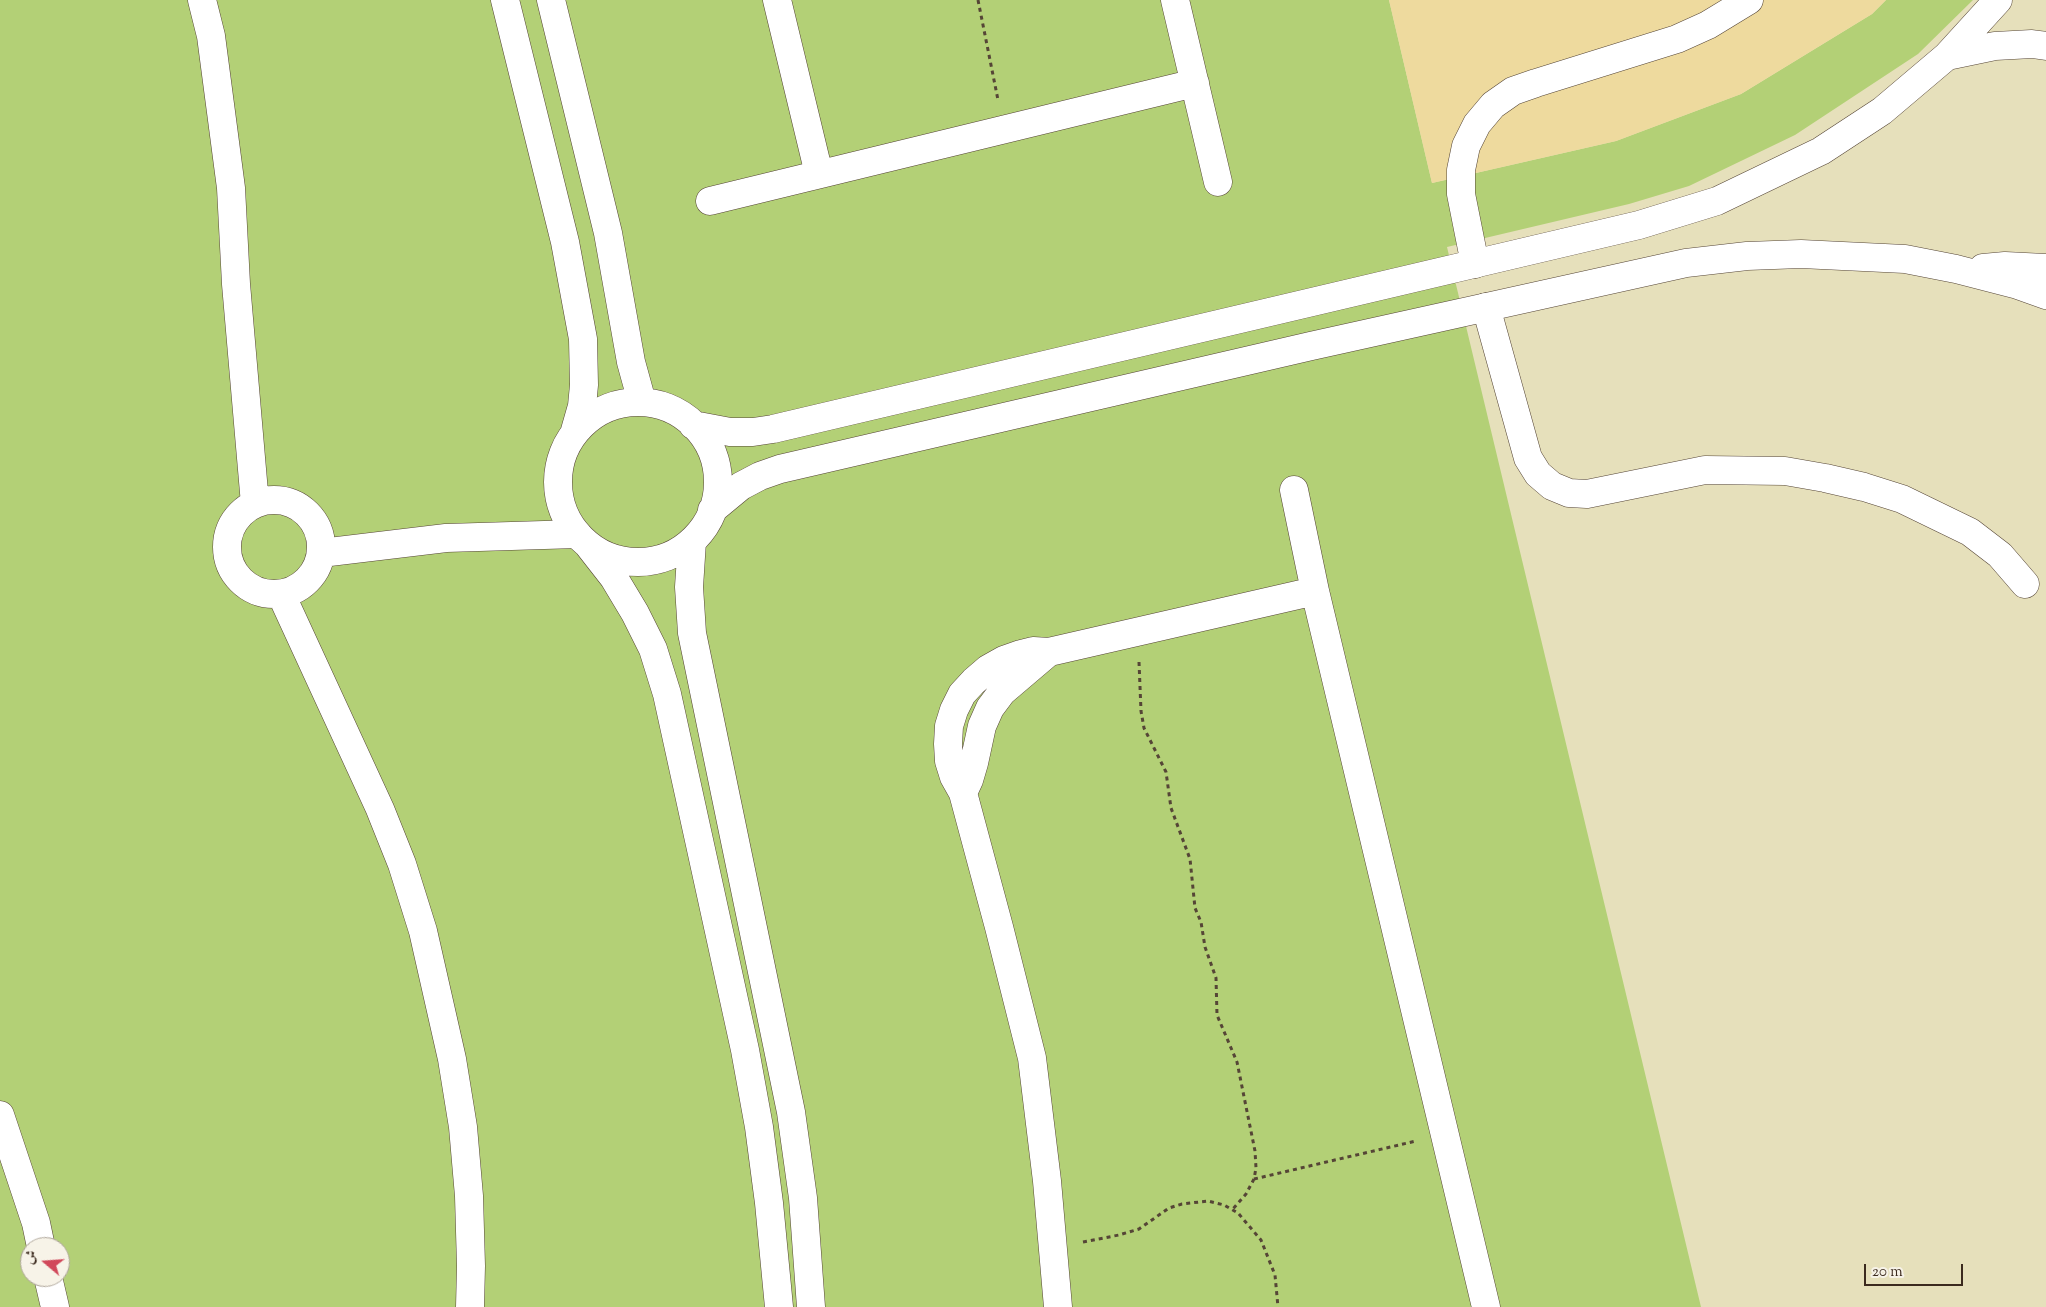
<!DOCTYPE html>
<meta charset="utf-8">
<style>
body{margin:0}
#map{position:relative;width:2046px;height:1307px;overflow:hidden;background:#e6e0bb;font-family:"Sorts Mill Goudy",Amiri,serif}
canvas{display:block}
.north{position:absolute;left:20px;top:1237px;width:50px;height:50px;box-sizing:border-box;background:#f7f3e8;border:1px solid #aca397;border-radius:50%;rotate:288deg;font-size:14px;font-weight:700;line-height:20px;text-align:center;color:#3b2a1e}
.north::after{content:'';display:block;margin:auto;width:18px;height:22px;background:#d1495b;clip-path:polygon(50% 0,100% 100%,50% 72%,0 100%)}
.scale{position:absolute;left:1864px;top:1264px;width:99px;height:22px;box-sizing:border-box;border:2px solid #3b2a1e;border-top:0;padding-left:6px;font-size:15px;line-height:18px;white-space:nowrap;color:#3b2a1e;-webkit-text-stroke:4px #f7f3e8;paint-order:stroke}
</style>
<div id="map">
<canvas width="2046" height="1307"></canvas>
<div class="north">ش</div>
<div class="scale">20 m</div>
</div>
<script>
const ctx = document.querySelector('canvas').getContext('2d');
ctx.lineJoin = 'round';
function paint(path, color) { ctx.fillStyle = color; ctx.fill(path, 'evenodd'); }
const poly = rows => new Path2D(rows.map(r => 'M' + r).join(''));
function stroke(path, color, width, dash) { ctx.strokeStyle = color; ctx.lineWidth = width; ctx.lineCap = dash ? 'butt' : 'round'; ctx.setLineDash(dash || []); ctx.stroke(path); }
paint(poly([
 [0,0,1389,0,1432,183,1616,141,1741,94,1872,14,1886,0,1973,0,1918,54,1795,135,1689,186,1629,204,1447,247,1701,1307,0,1307],
 [30,1247,60,1247,60,1277,30,1277]
]), '#b3d076');
paint(poly([
 [1389,0,1886,0,1872,14,1741,94,1616,141,1432,183]
]), '#eeda9e');
const street = poly([
 [202,0,211,36,231,188,236,284,255,504],
 [777,0,819,174],
 [1175,0,1218,182],
 [710,201,1195,83],
 [1475,264,1461,194,1461,170,1466,146,1477,124,1493,105,1513,91,1536,83,1677,39,1708,25,1749,0],
 [1486,307,1528,458,1538,474,1552,486,1569,493,1587,494,1705,470,1785,471,1825,478,1864,487,1902,499,1970,532,2000,555,2025,584],
 [1294,490,1315,591,1486,1307],
 '227 547a47 47 0 1 1 94 0a47 47 0 1 1-94 0Z',
 [321,553,446,538,577,534],
 [281,594,380,809,402,864,423,931,452,1059,463,1127,469,1196,471,1266,470,1307],
 [963,793,969,780,974,763,982,726,990,708,1002,692,1049,652],
 [0,1115,36,1223,41,1247],
 [48,1277,55,1307],
 [1058,1307,1047,1181,1032,1058,999,927,963,793,954,777,949,761,948,744,949,726,954,710,962,694,974,681,988,669,1004,660,1021,654,1033,651,1049,652,1315,591]
]);
const secondary = poly([
 [505,0,565,242,583,339,584,385,582,406,574,434],
 [551,0,608,233,631,362,642,402],
 [1947,56,1995,46,2032,44,2046,46],
 [1983,268,2005,266,2046,268],
 '558 482a80 80 0 1 1 160 0a80 80 0 1 1-160 0Z',
 [693,425,730,432,753,432,773,429,1639,225,1717,201,1821,151,1882,111,1947,56,1998,0],
 [712,510,741,486,760,476,780,469,1311,346,1686,263,1747,256,1801,254,1905,259,1956,269,2018,285,2046,295],
 [692,541,689,587,692,633,791,1112,803,1198,811,1307],
 [589,546,614,578,635,613,653,649,667,694,745,1050,759,1127,769,1203,779,1307]
]);
stroke(street, '#554536', 29);
stroke(secondary, '#554536', 29);
stroke(poly([
 [978,0,998,100],
 [1139,662,1141,711,1144,728,1166,772,1171,808,1190,859,1195,908,1201,922,1205,947,1216,978,1217,1015,1237,1062,1255,1151,1256,1168,1254,1179,1246,1194,1232,1210],
 [1254,1179,1416,1141],
 [1083,1242,1119,1235,1139,1229,1169,1208,1182,1204,1208,1201,1224,1205,1238,1213,1261,1240,1275,1275,1278,1307]
]), '#554536', 3, [4, 4]);
stroke(street, '#fff', 28);
stroke(secondary, '#fff', 28);
</script>
